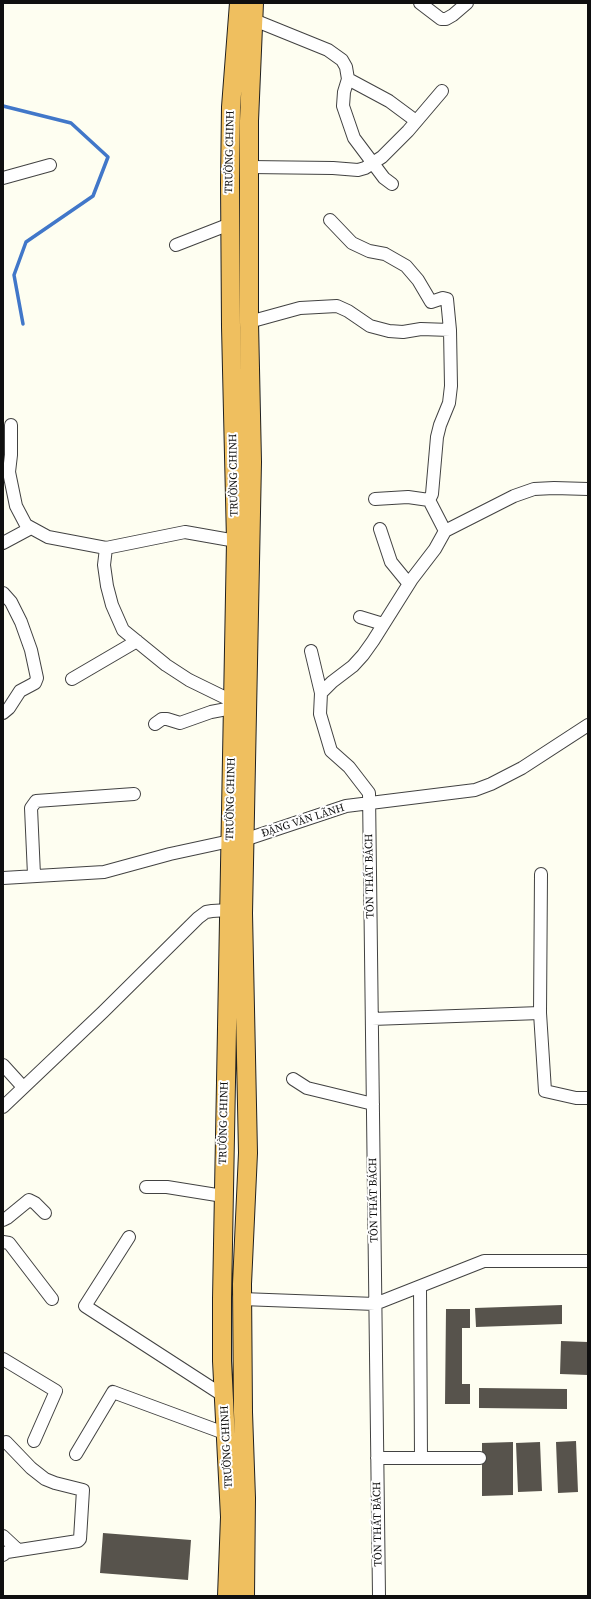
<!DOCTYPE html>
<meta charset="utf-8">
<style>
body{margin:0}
#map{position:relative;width:591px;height:1599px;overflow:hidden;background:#fefef1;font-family:"Source Serif 4",serif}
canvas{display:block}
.frame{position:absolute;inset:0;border:4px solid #0f0f0f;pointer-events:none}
</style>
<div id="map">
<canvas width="591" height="1599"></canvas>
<div class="frame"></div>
</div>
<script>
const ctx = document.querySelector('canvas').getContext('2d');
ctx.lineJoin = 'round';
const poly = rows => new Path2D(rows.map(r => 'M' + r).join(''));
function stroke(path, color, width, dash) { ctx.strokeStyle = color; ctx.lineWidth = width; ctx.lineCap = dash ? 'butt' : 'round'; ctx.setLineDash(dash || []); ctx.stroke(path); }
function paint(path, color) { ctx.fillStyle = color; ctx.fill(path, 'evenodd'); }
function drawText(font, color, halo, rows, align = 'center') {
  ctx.font = font + ' "Source Serif 4",serif'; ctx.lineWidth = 4; ctx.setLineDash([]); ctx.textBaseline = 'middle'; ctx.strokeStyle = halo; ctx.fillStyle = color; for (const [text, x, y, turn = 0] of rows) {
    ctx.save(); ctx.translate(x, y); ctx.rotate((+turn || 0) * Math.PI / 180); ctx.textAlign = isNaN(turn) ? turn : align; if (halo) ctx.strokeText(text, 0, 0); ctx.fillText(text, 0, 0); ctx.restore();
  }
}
stroke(poly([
 [3,106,71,123,108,157,93,196,26,242,14,275,23,324]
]), '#4177c9', 3.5);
paint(poly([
 [562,1305,562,1324,476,1327,475,1308],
 [446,1309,470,1309,470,1328,462,1328,462,1384,470,1384,470,1404,445,1404],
 [561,1341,588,1342,588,1375,560,1374],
 [479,1388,567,1389,567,1409,479,1408],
 [576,1441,578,1492,558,1493,556,1442],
 [513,1442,513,1495,482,1496,482,1443],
 [540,1442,542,1491,518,1492,516,1443],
 [103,1533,191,1540,188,1580,100,1573]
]), '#57534c');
const minor = poly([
 [420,3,441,19,446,19,453,15,467,3],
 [254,20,328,50,342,60,346,67,348,79,344,92,343,106,354,138,384,178,392,184],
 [348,79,389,101,416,121],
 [250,167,333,168,358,170,365,168,382,157,408,131,442,91],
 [3,178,50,165],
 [330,220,352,243,369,251,385,254,406,266,418,280,431,302,443,298,447,299,450,330],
 [176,245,230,224],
 [249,322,300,308,337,306,348,311,370,326,389,331,403,332,421,329,450,330,451,386,449,403,440,425,437,437,432,494,429,500,445,531],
 [11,425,11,455,9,472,16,506,26,525,48,537,106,548,104,565,107,586,112,605,123,630,166,665,189,680,232,701],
 [375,499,408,497,429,500],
 [380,529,391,562,409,584],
 [3,543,31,528],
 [106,548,185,532,236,541],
 [3,593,11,602,21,622,31,650,37,678,35,683,20,691,9,708,3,713],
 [360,617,383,624],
 [311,651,321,693],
 [72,679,137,641],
 [155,724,162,719,167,719,180,723,211,712,232,708],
 [34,875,31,808,36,801,134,794],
 [3,878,104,872,170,854,230,841,244,840,346,806,475,790,491,784,522,768,588,725],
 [540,1013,541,874],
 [372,1019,540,1013,545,1091,576,1098,588,1098],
 [3,1065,23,1087],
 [293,1079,307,1088,373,1104],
 [3,1107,103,1012,198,918,206,912,212,911,229,910,236,912],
 [146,1187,167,1187,223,1196],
 [3,1220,7,1218,29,1200,35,1203,45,1213],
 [129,1237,85,1306,224,1396],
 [3,1242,9,1243,52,1299],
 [420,1287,421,1458],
 [242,1299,375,1304,484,1261,588,1261],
 [3,1359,56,1391,34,1441],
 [76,1454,113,1392,227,1434],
 [377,1458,480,1458],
 [3,1536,18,1550],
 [3,1555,7,1552,78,1541,80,1539,83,1490,55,1483,45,1479,31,1468,6,1442],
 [379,1596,369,793,349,767,331,751,320,714,321,693,332,682,353,666,363,655,373,641,412,579,435,549,445,531,514,496,534,489,554,488,588,489]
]);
const highway = poly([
 [227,1596,230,1517,222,1361,222,1298,236,541,231,327,230,183,231,107,239,3],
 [245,1596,246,1498,243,1412,242,1284,248,1153,243,913,252,462,249,322,249,121,254,3]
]);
stroke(minor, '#424242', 14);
stroke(highway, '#202020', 20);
stroke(minor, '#fff', 12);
stroke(highway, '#efbf5f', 18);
drawText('11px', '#0f0f0f', '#fff', [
 ["TRƯỜNG CHINH",230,152,-89],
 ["TRƯỜNG CHINH",234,475,-91],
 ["TRƯỜNG CHINH",231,799,-89],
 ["ĐẶNG VĂN LÃNH",303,821,-18],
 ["TÔN THẤT BÁCH",370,876,-91],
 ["TRƯỜNG CHINH",224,1123,-89],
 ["TÔN THẤT BÁCH",374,1200,-91],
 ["TRƯỜNG CHINH",227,1447,-93],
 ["TÔN THẤT BÁCH",378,1524,-91]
]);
</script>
